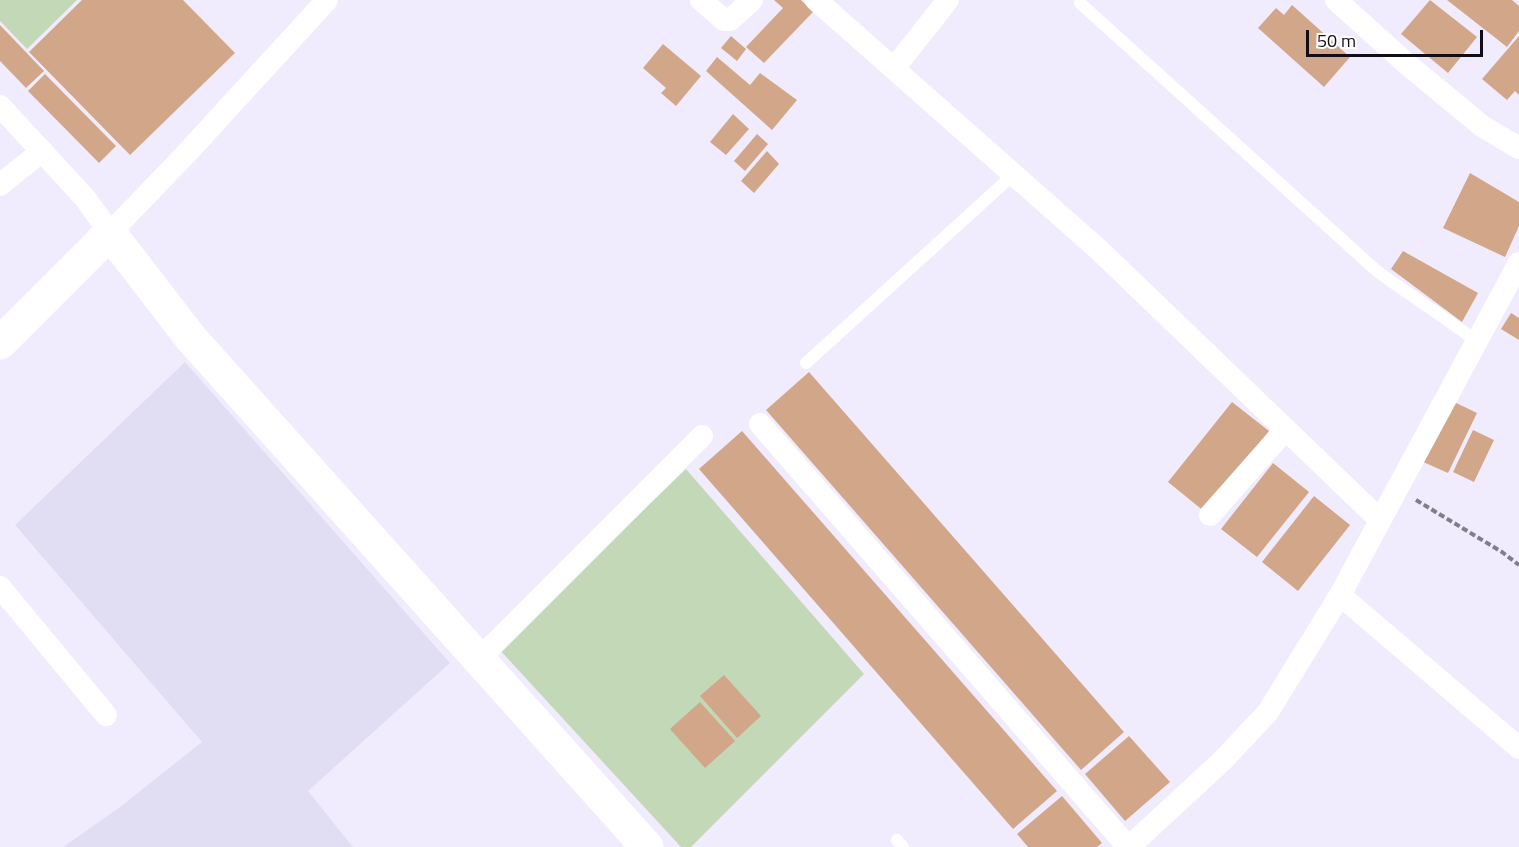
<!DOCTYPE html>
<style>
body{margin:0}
#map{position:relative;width:1519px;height:847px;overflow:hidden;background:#f1ecfd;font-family:"Titillium Web",sans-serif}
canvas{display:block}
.scale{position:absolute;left:1306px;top:30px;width:177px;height:27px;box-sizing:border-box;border:3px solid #110e18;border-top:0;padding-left:8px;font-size:18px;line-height:21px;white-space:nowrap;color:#110e18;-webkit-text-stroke:4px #fff;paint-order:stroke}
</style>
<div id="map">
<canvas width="1519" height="847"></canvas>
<div class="scale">50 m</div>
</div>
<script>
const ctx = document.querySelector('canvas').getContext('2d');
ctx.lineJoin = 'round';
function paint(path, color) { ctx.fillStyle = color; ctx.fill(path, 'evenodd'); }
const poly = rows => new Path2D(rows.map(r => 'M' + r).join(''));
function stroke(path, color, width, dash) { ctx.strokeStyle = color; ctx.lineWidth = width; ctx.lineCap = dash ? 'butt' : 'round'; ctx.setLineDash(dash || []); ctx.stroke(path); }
paint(poly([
 [185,362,450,663,308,791,353,847,63,847,120,807,202,742,15,525]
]), '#e1def4');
paint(poly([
 [0,0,77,0,27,49,0,21],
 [686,469,864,674,691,847,681,847,499,649]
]), '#c2d8b6');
paint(poly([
 [82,0,183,0,235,53,130,155,29,52],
 [774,0,801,0,813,12,764,63,746,47,783,8],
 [1430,0,1477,37,1448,73,1401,34],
 [1447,0,1512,0,1519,6,1519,31,1507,47],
 [1292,5,1350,57,1324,87,1258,28,1276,8,1284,15],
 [0,25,44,71,26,88,0,61],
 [731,36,746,49,737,61,721,48],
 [1519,36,1519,95,1515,91,1507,100,1482,79],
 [663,44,701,76,676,106,661,93,666,88,643,68],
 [717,57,750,85,760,73,797,100,772,130,706,71],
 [45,74,116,146,99,163,28,91],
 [733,114,749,129,726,155,710,142],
 [757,134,768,144,745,171,734,161],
 [767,151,779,164,754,193,741,181],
 [1470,173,1519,202,1519,226,1505,257,1443,228],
 [1403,251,1478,293,1462,322,1391,269],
 [1511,313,1519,318,1519,340,1501,329],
 [809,372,1124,732,1081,770,766,410],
 [1450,400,1477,413,1448,473,1421,461],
 [1232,402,1269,431,1205,512,1168,482],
 [1473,430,1494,440,1474,482,1453,472],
 [742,431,1057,791,1013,829,699,469],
 [1273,463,1309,492,1257,557,1221,529],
 [1314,496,1350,525,1298,591,1262,562],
 [724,675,761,716,737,738,700,696],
 [700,702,735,741,705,768,670,729],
 [1129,736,1170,782,1125,821,1085,774],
 [1062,796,1102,843,1097,847,1028,847,1017,834]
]), '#d2a688');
stroke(poly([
 [1416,500,1502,552,1519,565]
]), '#817d8b', 4, [6, 3]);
stroke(poly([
 [1080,3,1378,272,1477,341],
 [806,363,1014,174],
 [897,840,903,847]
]), '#fff', 12);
stroke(poly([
 [701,0,724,20,730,20,752,0],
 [816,0,1098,249,1379,519],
 [1336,0,1407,64,1482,126,1519,148],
 [895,67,948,0],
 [0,106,85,198,110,233,185,155,327,0],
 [0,185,42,151],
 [760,424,1128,847],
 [1210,515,1286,429],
 [0,587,106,715],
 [1340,595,1519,748],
 [478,660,702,436],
 [1129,847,1223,760,1268,712,1340,595,1519,263]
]), '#fff', 22);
stroke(poly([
 [0,343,110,233,190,337,647,847]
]), '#fff', 33);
</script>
